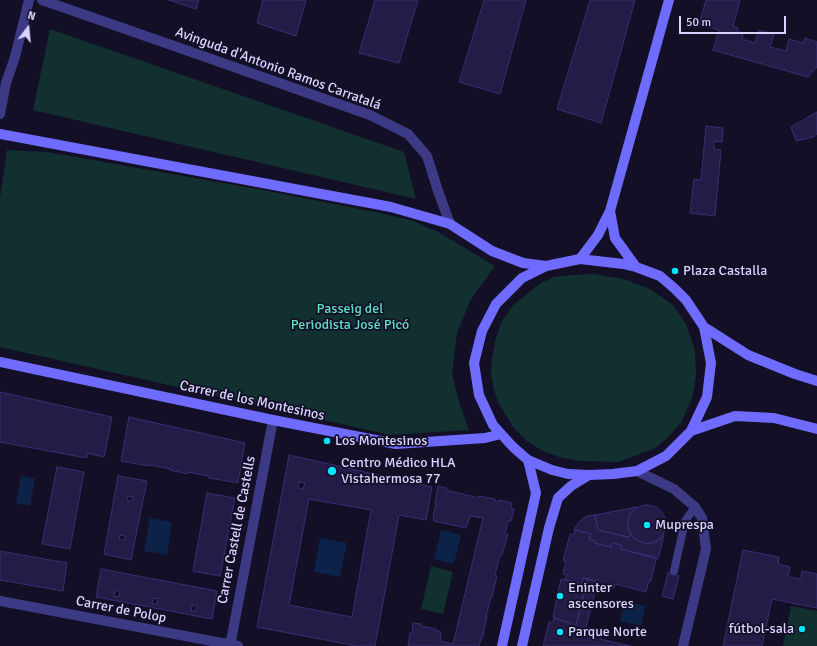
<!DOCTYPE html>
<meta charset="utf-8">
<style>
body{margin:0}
#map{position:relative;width:817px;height:646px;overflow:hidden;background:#130f26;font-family:Signika,sans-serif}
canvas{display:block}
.north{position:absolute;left:8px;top:8px;width:40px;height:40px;-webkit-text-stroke:3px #130f26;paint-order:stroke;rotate:16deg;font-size:11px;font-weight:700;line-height:16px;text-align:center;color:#d9d4ff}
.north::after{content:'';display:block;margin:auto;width:14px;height:18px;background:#d9d4ff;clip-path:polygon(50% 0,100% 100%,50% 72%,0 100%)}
.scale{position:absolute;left:679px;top:16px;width:107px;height:18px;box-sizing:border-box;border:2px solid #d9d4ff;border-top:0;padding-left:5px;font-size:12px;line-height:14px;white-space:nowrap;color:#d9d4ff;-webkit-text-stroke:3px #130f26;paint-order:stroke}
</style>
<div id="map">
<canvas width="817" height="646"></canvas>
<div class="north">N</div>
<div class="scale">50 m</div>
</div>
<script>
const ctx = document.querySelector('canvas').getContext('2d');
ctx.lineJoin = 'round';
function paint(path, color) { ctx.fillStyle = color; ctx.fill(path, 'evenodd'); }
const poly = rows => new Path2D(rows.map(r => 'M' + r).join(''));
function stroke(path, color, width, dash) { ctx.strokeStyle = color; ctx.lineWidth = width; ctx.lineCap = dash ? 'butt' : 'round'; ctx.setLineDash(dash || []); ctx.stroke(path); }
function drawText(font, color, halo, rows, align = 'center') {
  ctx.font = font + ' Signika,sans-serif'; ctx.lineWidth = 3.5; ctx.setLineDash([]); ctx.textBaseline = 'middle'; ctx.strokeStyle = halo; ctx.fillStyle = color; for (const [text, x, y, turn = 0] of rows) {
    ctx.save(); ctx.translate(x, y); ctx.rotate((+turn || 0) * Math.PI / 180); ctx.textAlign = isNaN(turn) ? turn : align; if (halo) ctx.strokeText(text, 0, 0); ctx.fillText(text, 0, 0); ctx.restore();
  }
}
paint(poly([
 [50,29,404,152,416,199,33,110],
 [7,150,47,152,263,190,380,213,413,221,440,233,495,266,470,301,457,333,452,374,458,399,469,430,390,435,0,347,0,198],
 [594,274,624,279,650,289,673,305,686,324,695,350,696,376,692,399,681,423,668,437,656,448,618,462,580,461,559,457,541,450,527,441,513,427,498,402,494,390,491,373,492,360,495,342,501,323,513,305,541,283,554,277,572,275],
 [431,566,453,572,443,614,421,609],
 [791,606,817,611,817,646,783,646]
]), '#12302f');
paint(poly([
 [21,476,35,479,30,506,16,503],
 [150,518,172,522,167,555,144,551],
 [441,530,461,535,454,564,434,559],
 [320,538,347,543,340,577,314,572],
 [625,601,645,606,641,626,620,621]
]), '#0c2248');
const building = poly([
 [169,0,199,0,196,9,169,0],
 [263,0,306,0,296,36,257,23,263,0],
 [375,0,418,0,399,63,359,53,375,0],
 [484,0,526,0,500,94,459,82,484,0],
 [590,0,635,0,601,123,557,109,590,0],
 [706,0,740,0,733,26,738,28,737,31,743,33,742,39,755,43,759,30,774,34,770,47,786,51,789,39,803,43,805,38,817,42,817,67,808,77,713,50,719,30,699,24,706,0],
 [817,112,817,134,813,137,796,141,791,127,817,112],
 [706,126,723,128,722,142,714,141,714,149,721,150,715,216,690,213,694,179,701,180,706,126],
 [0,392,112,417,104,457,87,453,87,458,0,442,0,392],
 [129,417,245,443,238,483,209,478,209,476,188,472,188,474,170,470,171,469,150,465,149,466,121,461,129,417],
 [289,455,432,487,426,520,399,515,375,646,357,646,257,627,289,455],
 [299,482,305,483,303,489,298,488,299,482],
 [309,499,371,510,352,617,289,605,309,499],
 [57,467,84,472,70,549,42,544,57,467],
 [118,476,147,481,131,560,104,554,118,476],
 [128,496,133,497,132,501,127,501,128,496],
 [120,535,125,536,125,540,119,540,120,535],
 [438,486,447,488,446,490,479,498,479,496,495,499,495,501,498,502,499,500,512,503,511,509,514,509,511,521,508,521,505,534,508,534,502,555,500,555,495,575,497,576,492,597,491,597,486,617,487,617,482,639,481,639,479,646,408,646,410,633,412,633,413,623,421,624,421,626,436,629,435,630,441,632,440,641,453,644,483,518,470,516,466,528,434,521,434,519,433,518,436,503,435,504,438,486],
 [207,493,235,498,220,576,193,571,207,493],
 '628 524a19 19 0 1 1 38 0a19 19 0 1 1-38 0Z',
 [637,507,629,515,628,519,628,528,631,535,628,537,598,530,595,515,637,507],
 [595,515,598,530,628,537,631,535,635,539,640,542,648,544,653,543,659,540,664,535,658,559,621,549,622,545,612,543,611,547,594,543,595,541,589,539,591,534,575,530,574,529,581,520,587,516,595,515],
 [575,530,591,534,589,539,595,541,594,543,611,547,612,543,622,545,621,549,655,557,656,559,651,581,649,581,646,592,615,584,614,588,596,583,596,581,583,578,581,584,565,580,567,575,563,574,566,561,563,561,570,534,574,535,575,530],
 [743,550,779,557,778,564,790,567,788,577,801,579,802,571,817,574,817,608,772,599,762,646,723,646,743,550],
 [0,551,67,563,63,591,0,580,0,551],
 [101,569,217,591,212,619,96,597,101,569],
 [115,590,120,592,119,597,114,596,115,590],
 [153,598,158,599,157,604,152,604,153,598],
 [192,605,197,606,196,611,191,611,192,605],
 [668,573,679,576,673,599,662,596,668,573],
 [583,578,588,579,575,629,570,628,571,623,554,618,554,617,553,617,561,579,581,584,583,578],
 [588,579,596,581,596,583,597,584,584,635,574,632,588,579],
 [554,618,571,623,570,628,575,629,574,632,590,637,591,632,601,634,600,639,631,646,543,646,549,622,553,623,554,618]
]);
paint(building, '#241b47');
stroke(building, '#3b2d73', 1);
stroke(poly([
 [674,571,685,521,695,507]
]), '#3d3a85', 8);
stroke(poly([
 [42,0,200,55,370,115,408,134,427,156,438,191,450,224],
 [0,114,6,83,15,57,29,0],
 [637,471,674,489,695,507,702,518,706,549,683,646],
 [0,601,238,646],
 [230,646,273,420]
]), '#3d3a85', 10);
stroke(poly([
 [0,134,391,207,450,224,492,251,523,263,546,266],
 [610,211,615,238,636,267],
 [580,259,623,264,636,267,660,276,674,288,686,300,704,327,711,363,707,397,691,431,666,456,637,471,613,474,589,475,568,474,552,470,528,460,513,447,493,425,479,395,474,363,482,331,496,304,522,278,546,266,580,259],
 [580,259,598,235,610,211,669,0],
 [704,327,748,355,795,374,817,381],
 [0,362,273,420,396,444,485,438,501,434],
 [691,431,735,416,774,418,817,429],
 [502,646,536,493,528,460],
 [522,646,549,528,558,498,571,486,589,475]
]), '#6f6bff', 10);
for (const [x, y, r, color] of [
 [675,271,4,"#00e5ff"],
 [327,441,4,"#00e5ff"],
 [332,471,5,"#00e5ff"],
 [647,525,4,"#00e5ff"],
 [560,596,4,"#00e5ff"],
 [802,629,4,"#00e5ff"],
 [560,632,4,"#00e5ff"]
]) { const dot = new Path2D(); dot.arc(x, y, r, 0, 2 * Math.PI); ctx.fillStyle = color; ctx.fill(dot); stroke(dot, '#130f26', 1.5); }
drawText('14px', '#d9d4ff', '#130f26', [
 ["Avinguda d'Antonio Ramos Carratalá",278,69,20],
 ["Carrer de los Montesinos",252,401,12],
 ["Carrer Castell de Castells",237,530,-79],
 ["Carrer de Polop",121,610,11]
]);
drawText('14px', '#d9d4ff', '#130f26', [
 ["Plaza Castalla",683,271],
 ["Los Montesinos",335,441],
 ["Centro Médico HLA",341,463],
 ["Vistahermosa 77",341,479],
 ["Muprespa",655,525],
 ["Eninter",568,588],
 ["ascensores",568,604],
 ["fútbol-sala",794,629,"right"],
 ["Parque Norte",568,632]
], 'left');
drawText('14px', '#5fe0c0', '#130f26', [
 ["Passeig del",350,309],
 ["Periodista José Picó",350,325]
]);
</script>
